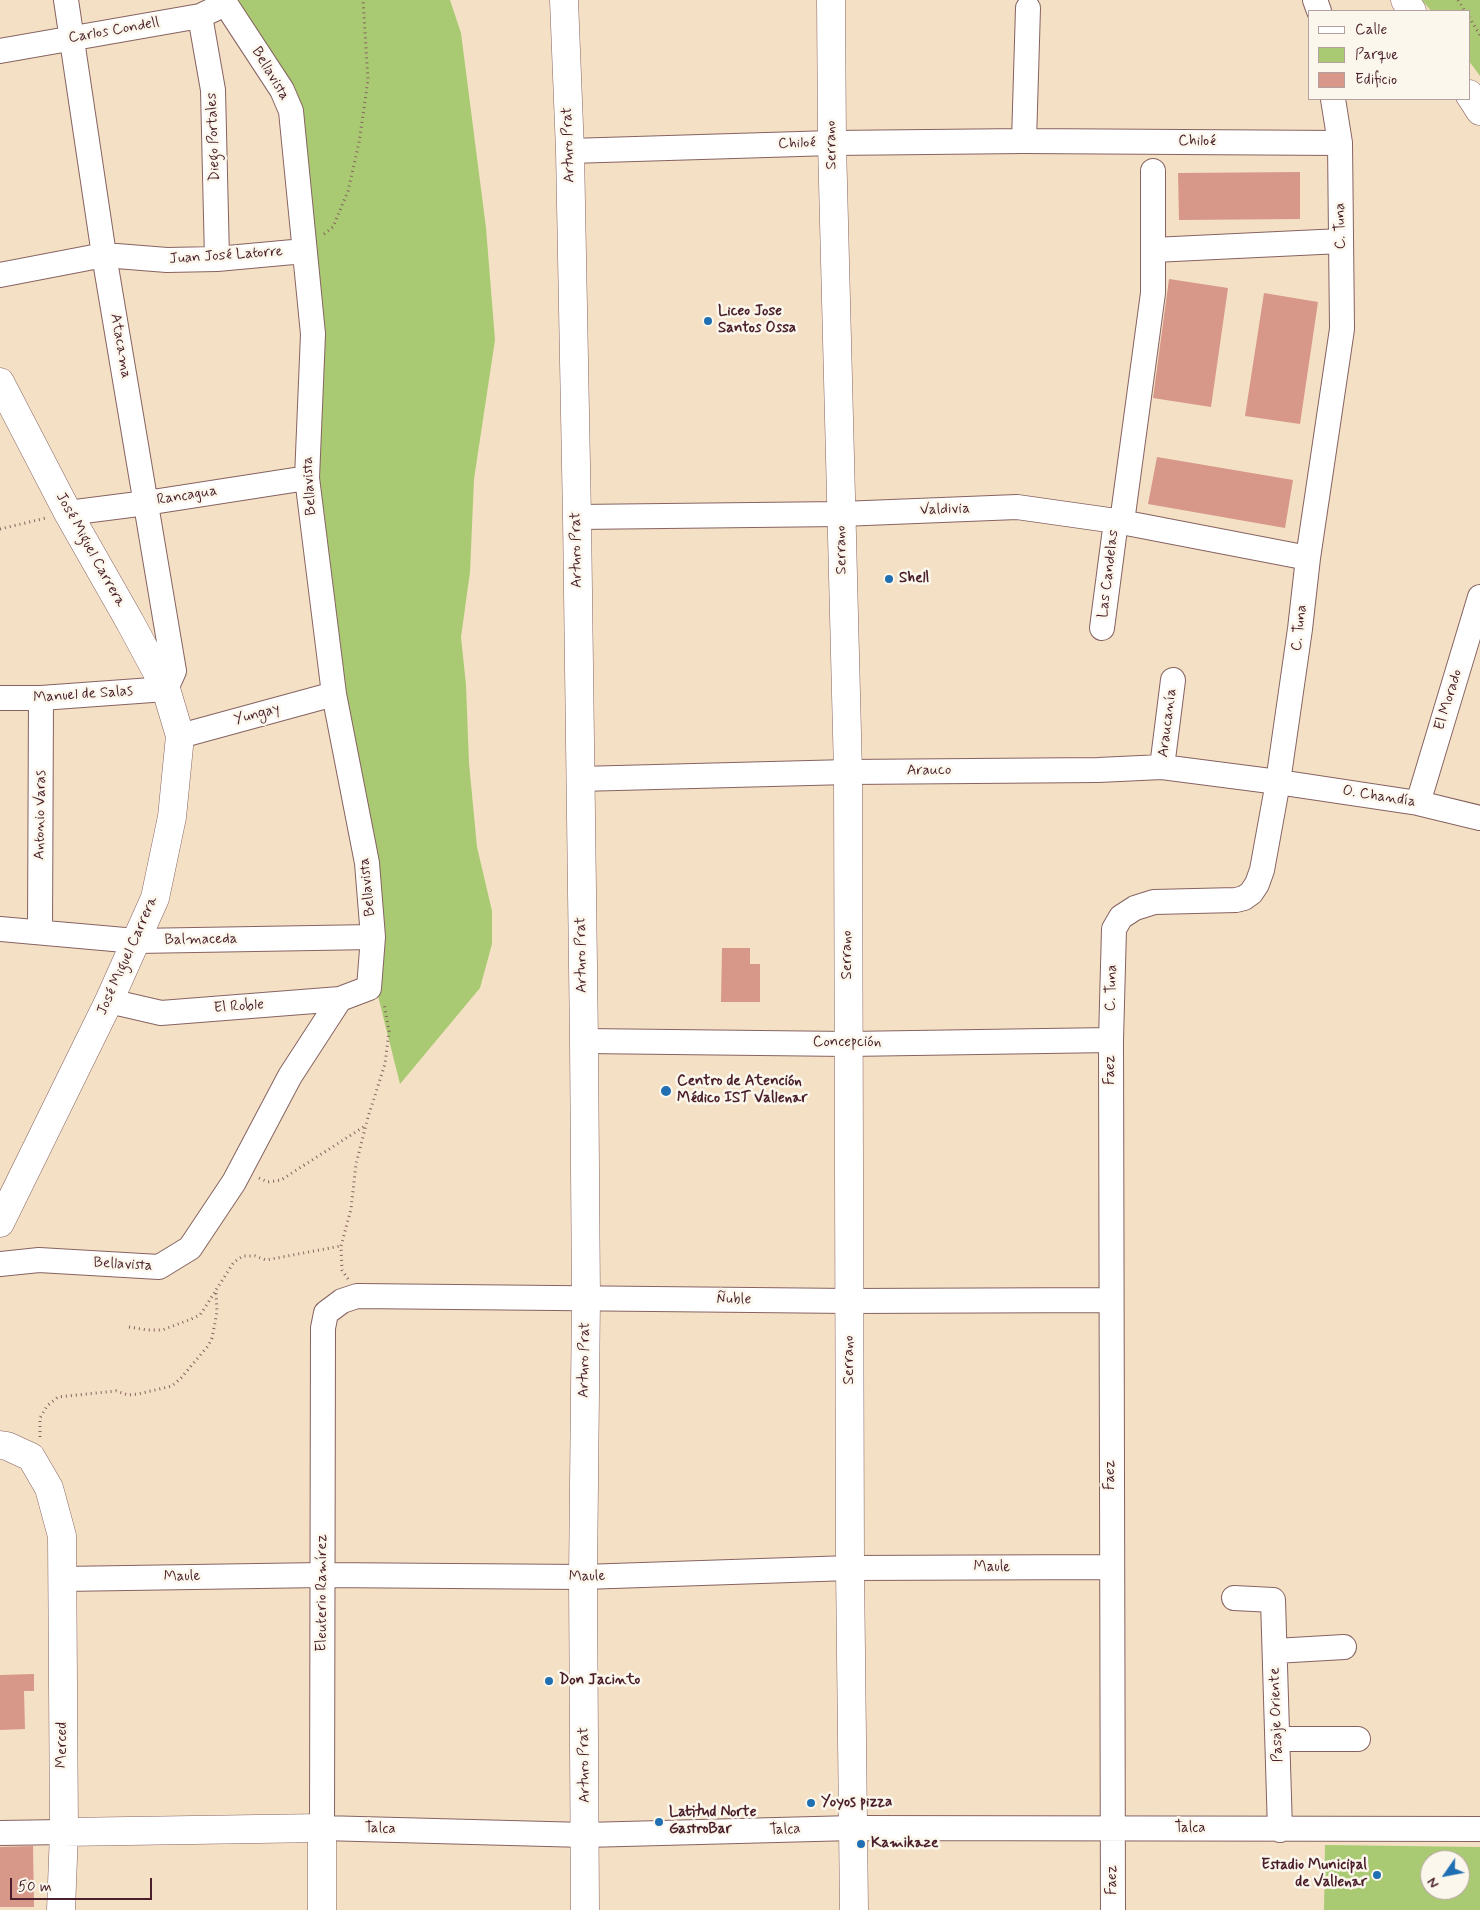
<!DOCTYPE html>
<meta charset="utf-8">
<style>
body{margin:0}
#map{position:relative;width:1480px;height:1910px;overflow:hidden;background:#f4e0c5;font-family:Mynerve,sans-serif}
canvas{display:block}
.legend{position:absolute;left:1308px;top:10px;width:162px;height:90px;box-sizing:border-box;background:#fbf7ec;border:1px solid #b4a19f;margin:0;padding:6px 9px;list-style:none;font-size:15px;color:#4a1f2b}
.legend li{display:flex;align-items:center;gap:10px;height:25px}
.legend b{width:25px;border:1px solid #b4a19f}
.north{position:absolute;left:1420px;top:1850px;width:50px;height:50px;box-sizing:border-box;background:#fbf7ec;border:1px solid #b4a19f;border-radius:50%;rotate:237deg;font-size:14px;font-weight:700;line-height:20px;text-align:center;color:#4a1f2b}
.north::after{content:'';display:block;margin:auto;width:18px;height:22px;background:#1f6fb2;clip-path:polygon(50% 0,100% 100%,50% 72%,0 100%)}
.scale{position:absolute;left:10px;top:1878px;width:142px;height:22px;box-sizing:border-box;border:2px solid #4a1f2b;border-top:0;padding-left:6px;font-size:15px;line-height:18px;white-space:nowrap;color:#4a1f2b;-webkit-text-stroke:4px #fbf7ec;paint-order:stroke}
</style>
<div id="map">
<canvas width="1480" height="1910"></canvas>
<ul class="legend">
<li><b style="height:6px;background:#fff"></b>Calle</li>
<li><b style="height:14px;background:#a9ca72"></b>Parque</li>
<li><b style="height:14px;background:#d79789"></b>Edificio</li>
</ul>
<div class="north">N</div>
<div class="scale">50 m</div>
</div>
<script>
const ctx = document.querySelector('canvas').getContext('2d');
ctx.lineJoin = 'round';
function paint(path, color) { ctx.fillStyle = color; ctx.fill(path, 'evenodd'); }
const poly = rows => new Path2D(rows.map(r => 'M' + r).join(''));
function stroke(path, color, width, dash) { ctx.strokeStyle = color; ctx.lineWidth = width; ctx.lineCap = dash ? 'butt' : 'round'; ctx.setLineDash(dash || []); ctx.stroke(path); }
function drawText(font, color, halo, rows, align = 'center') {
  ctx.font = font + ' Mynerve,sans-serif'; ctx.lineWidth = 5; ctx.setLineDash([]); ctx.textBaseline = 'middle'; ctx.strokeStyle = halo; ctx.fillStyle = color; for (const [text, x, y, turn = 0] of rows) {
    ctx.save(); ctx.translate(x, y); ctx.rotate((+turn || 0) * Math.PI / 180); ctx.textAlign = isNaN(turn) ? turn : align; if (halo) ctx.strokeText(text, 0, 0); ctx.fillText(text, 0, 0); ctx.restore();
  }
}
paint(poly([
 [235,0,450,0,461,33,486,228,495,340,474,479,470,572,461,637,466,685,469,763,477,847,492,911,492,944,480,988,400,1084,378,996,383,937,344,692,317,478,301,108],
 [1422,0,1480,0,1480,76,1469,61,1469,11,1431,11],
 [1325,1845,1480,1847,1480,1910,1324,1910],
 [1430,1860,1460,1860,1460,1890,1430,1890]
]), '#a9ca72');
paint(poly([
 [1300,172,1300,219,1179,220,1178,173],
 [1169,279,1228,288,1211,407,1153,398],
 [1264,293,1318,302,1300,424,1245,416],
 [1157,457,1293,480,1285,528,1148,504],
 [722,948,750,948,750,964,760,964,760,1002,721,1002],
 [34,1674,34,1691,24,1691,25,1729,0,1730,0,1675],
 [33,1846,34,1907,0,1907,0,1847]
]), '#d79789');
const minor = poly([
 [1315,0,1319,11],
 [200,16,213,90,217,259],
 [0,51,200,16,215,9],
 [1024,141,1028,8],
 [570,151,832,143,1024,141,1340,143],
 [1153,250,1341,241],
 [0,275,104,255,167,260,217,259,304,251],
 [68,513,146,503,307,478],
 [577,517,841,514,1017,507,1116,521,1308,558],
 [1122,522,1153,293,1153,171],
 [1102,628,1116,521],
 [0,698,41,698,166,689,174,671,104,255,66,0],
 [180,736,334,694],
 [1162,767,1173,680],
 [579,779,848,772,1098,770,1162,767,1278,782,1418,803,1480,818],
 [1418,803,1480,597],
 [0,929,136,941,373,937],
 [40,932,41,698],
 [109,1001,161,1013,340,999,369,988,373,937,367,863,334,694,307,478,313,334,291,111,282,90,223,0],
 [584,1041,848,1044,1111,1040],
 [0,1264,39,1260,159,1267,190,1248,234,1182,290,1076,340,999],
 [1111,1300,850,1301,357,1296,342,1301,326,1313,323,1328,322,1828,585,1835,853,1828,1480,1829],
 [62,1579,323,1575,583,1577,850,1568,1111,1567],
 [1234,1598,1273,1600,1280,1830],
 [1275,1651,1344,1647],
 [1278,1739,1358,1739],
 [0,1833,64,1832],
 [1113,1910,1111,1040,1114,929,1121,917,1135,908,1154,902,1236,900,1244,898,1251,893,1257,884,1262,870,1278,782,1300,629,1308,558,1342,329,1340,143,1333,99]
]);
const major = poly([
 [564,0,570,151,577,517,584,1041,586,1299,583,1577,585,1910],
 [831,0,832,143,848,772,850,1568,854,1910],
 [1405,0,1412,11],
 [1469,94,1480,111],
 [0,382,68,513,130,622,166,689,180,736,172,817,155,898,109,1001,0,1223],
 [0,1445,7,1446,31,1457,49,1488,62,1536,64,1832,61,1910],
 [64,1832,322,1828,322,1910]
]);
stroke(minor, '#866361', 26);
stroke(major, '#866361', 29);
stroke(poly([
 [1458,0,1465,11],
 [1469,17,1480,35],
 [324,234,333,227,348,191,359,143,368,80,363,0],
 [0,529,46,518],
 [259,1178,268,1182,281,1180,365,1126],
 [348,1279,342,1270,341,1246,351,1209,356,1164,368,1117,385,1064,389,1031,384,1003],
 [129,1327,147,1330,162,1330,189,1320,200,1315,215,1292],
 [40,1437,40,1418,47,1406,58,1397,116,1391,128,1395,138,1394,172,1386,181,1378,208,1346,212,1338,217,1312,216,1290,234,1262,243,1256,255,1256,266,1260,341,1246]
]), '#866361', 3, [1, 4]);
stroke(minor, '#fff', 24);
stroke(major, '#fff', 28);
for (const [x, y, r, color] of [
 [708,321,5,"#1f6fb2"],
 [889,579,5,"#1f6fb2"],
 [666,1091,6,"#1f6fb2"],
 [549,1681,5,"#1f6fb2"],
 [811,1803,5,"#1f6fb2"],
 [659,1822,5,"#1f6fb2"],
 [861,1844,5,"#1f6fb2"],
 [1377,1875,5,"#1f6fb2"]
]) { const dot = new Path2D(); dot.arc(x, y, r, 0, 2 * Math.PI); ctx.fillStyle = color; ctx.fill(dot); stroke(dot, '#fbf7ec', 2); }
drawText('15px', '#4a1f2b', '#fbf7ec', [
 ["Carlos Condell",114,31,-10],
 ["Bellavista",270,74,59],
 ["Diego Portales",214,137,-92],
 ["Chiloé",1197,142],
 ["Chiloé",797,144,-2],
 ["Arturo Prat",569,145,-92],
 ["Serrano",832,145,-91],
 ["C. Tuna",1341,226,-91],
 ["Juan José Latorre",226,256,-4],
 ["Atacama",120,346,80],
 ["Bellavista",310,486,-94],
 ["Rancagua",187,496,-9],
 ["Valdivia",945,510,-2],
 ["José Miguel Carrera",90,550,61],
 ["Arturo Prat",577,550,-91],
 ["Serrano",842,550,-91],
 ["Las Candelas",1109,574,-83],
 ["C. Tuna",1300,628,-83],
 ["Manuel de Salas",83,695,-4],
 ["El Morado",1449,700,-73],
 ["Yungay",257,715,-15],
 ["Araucanía",1168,723,-83],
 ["Arauco",929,771,-1],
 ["O. Chandía",1379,797,9],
 ["Antonio Varas",41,815,-89],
 ["Bellavista",368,887,-96],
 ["Balmaceda",201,940,-1],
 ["Arturo Prat",582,955,-91],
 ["Serrano",848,955,-90],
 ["José Miguel Carrera",128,956,-66],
 ["C. Tuna",1112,988,-88],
 ["El Roble",239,1007,-4],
 ["Concepción",847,1043],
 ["Faez",1111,1070,-90],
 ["Bellavista",123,1265,3],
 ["Ñuble",734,1300,1],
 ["Arturo Prat",585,1360,-89],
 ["Serrano",850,1360,-90],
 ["Faez",1111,1475,-90],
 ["Maule",992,1568],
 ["Maule",182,1577,-1],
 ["Maule",587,1577,-1],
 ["Eleuterio Ramírez",323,1593,-90],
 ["Pasaje Oriente",1277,1715,-92],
 ["Merced",63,1745,-90],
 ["Arturo Prat",585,1765,-91],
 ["Talca",380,1829,2],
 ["Talca",1190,1829],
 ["Talca",785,1830,-2],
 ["Faez",1113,1880,-90]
]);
drawText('bold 15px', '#4a1f2b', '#fbf7ec', [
 ["Liceo Jose",718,312],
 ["Santos Ossa",718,329],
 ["Shell",899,579],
 ["Centro de Atención",677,1082],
 ["Médico IST Vallenar",677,1099],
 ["Don Jacinto",559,1681],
 ["Yoyos pizza",821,1803],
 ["Latitud Norte",669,1813],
 ["GastroBar",669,1830],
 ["Kamikaze",871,1844],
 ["Estadio Municipal",1367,1866,"right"],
 ["de Vallenar",1367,1883,"right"]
], 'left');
</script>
